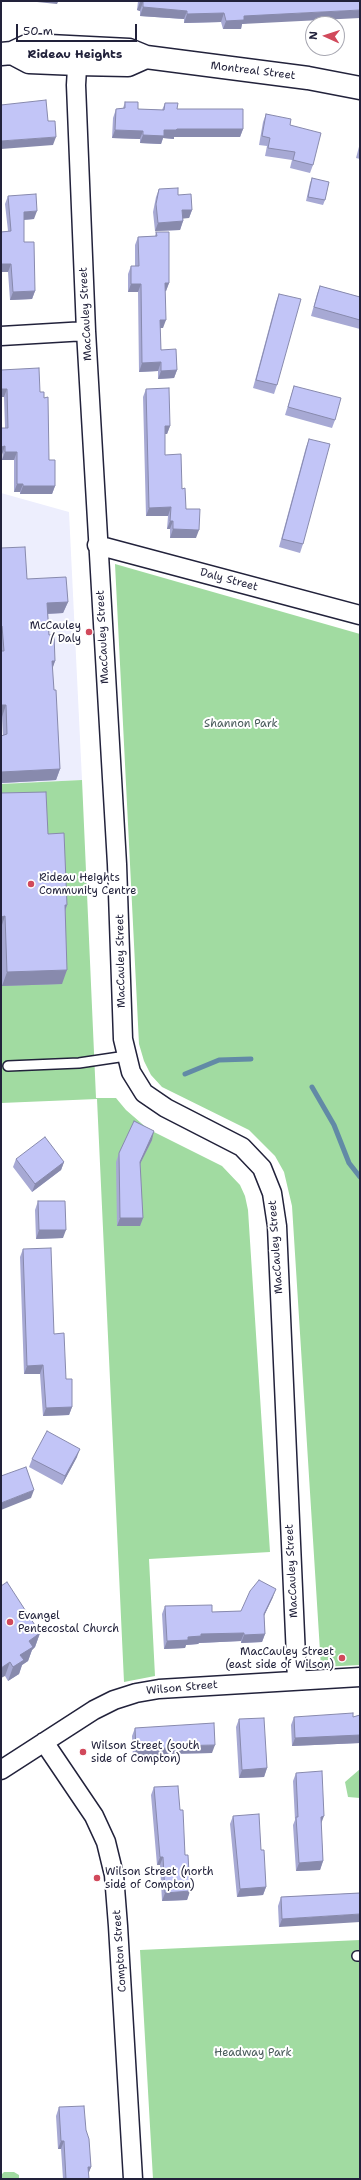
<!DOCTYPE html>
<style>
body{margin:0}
#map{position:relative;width:361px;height:2180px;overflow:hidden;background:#fff;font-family:"Shantell Sans",sans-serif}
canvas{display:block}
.frame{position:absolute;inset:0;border:2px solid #22223b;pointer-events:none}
.north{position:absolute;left:305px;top:16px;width:40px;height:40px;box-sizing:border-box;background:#fff;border:1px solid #a7a7b1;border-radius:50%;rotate:273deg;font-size:11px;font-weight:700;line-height:16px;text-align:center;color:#22223b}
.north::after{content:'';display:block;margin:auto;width:14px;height:18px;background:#d1495b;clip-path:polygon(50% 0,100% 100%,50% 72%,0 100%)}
.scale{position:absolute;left:16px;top:24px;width:121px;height:18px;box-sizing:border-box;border:2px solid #22223b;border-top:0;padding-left:5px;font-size:12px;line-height:14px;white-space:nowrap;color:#22223b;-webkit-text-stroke:3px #fff;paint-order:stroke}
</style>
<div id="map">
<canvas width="361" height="2180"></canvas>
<div class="frame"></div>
<div class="north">N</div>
<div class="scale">50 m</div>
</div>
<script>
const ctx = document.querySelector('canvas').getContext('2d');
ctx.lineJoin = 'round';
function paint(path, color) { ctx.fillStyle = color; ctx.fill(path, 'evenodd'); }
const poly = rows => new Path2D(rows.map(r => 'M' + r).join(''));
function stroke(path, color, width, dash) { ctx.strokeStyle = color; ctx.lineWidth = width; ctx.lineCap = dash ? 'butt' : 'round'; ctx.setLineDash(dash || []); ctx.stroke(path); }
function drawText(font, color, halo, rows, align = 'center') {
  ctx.font = font + ' "Shantell Sans",sans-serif'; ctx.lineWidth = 4; ctx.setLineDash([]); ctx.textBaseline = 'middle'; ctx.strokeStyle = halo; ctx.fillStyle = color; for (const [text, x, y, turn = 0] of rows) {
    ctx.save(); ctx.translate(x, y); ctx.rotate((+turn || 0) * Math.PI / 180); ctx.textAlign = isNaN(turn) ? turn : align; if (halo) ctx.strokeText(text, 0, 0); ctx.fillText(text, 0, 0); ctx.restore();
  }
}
paint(poly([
 [1,493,69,512,82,780,1,784]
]), '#edeefd');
paint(poly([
 [115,564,360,634,360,1665,321,1667,292,1206,284,1172,275,1156,249,1130,162,1087,151,1075,144,1061,139,1044],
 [82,780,96,1098,116,1098,126,1110,148,1129,222,1166,240,1185,245,1196,248,1210,270,1552,149,1559,155,1676,124,1682,97,1099,1,1103,1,784],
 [360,1769,360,1798,348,1797,345,1782],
 [360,1940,360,2179,153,2179,140,1950],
 [4,2172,14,2172,19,2175,19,2179,1,2179,1,2175]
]), '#a1dba1');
stroke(poly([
 [185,1074,219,1060,251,1059],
 [312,1087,334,1125,349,1163,360,1177]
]), '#628aa6', 5);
const lane = poly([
 [8,1066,79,1063,126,1056],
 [357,1956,360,1956]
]);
const street = poly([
 [78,51,76,85,86,331,117,864,123,1039,131,1072,144,1093,166,1108,242,1147,262,1168,272,1193,277,1226,297,1680],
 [1,336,86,331],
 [97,545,360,615],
 [44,1742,94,1816,106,1842,114,1875,118,1926,133,2179],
 [1,1770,94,1710,114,1700,136,1693,159,1689,360,1677]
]);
const secondary = poly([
 [12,53,29,62,77,64,128,65,146,57],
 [1,54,12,53,29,45,129,50,146,57,308,78,360,88]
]);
stroke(lane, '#22223b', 12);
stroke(street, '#22223b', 21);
stroke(secondary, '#22223b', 25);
stroke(lane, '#fff', 9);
stroke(street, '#fff', 18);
stroke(secondary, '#fff', 22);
paint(poly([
 [138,1,360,1,242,24,241,29,223,29,221,22,184,23,184,19,140,16,140,11,137,10],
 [125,102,138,109,162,110,165,103,177,109,243,129,240,137,174,137,174,139,163,138,161,144,140,143,140,139,112,138,113,118,116,109,123,108],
 [266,114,290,125,313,165,310,173,290,168,292,160,265,156,267,146,259,145,263,122],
 [360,143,360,159,356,158],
 [312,178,325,200,323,205,306,201,310,183],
 [159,189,178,195,192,210,189,218,183,218,183,221,180,230,155,231,153,212,156,197],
 [8,196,34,219,24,220,24,242,35,291,32,299,10,300,8,272,1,272,1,232,8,231,5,204],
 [156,232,169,283,166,291,165,291,163,328,160,328,161,350,177,370,174,378,158,379,158,371,139,372,138,292,128,292,128,274,131,266,135,266,135,245,138,237,155,236],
 [320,286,360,297,360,329,311,316,317,294],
 [279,294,277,385,274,394,253,388,276,302],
 [1,370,40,392,49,460,55,486,52,494,20,494,20,492,14,492,14,460,2,460,5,428,4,397],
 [294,386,335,420,332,428,285,415],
 [146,389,170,426,167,434,165,434,165,455,182,489,186,509,196,538,170,538,170,529,167,529,168,516,146,516,143,397],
 [309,439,303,544,300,553,279,547,306,447],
 [1,548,27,579,68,602,63,613,48,614,49,635,55,661,52,669,60,769,56,780,1,783,1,736,3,735,2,717,1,717],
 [1,793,48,834,67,905,65,912,62,984,2,986,1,955],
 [152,1140,140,1164,143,1218,140,1226,117,1226,116,1162,119,1153],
 [16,1159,64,1162,61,1170,32,1192,13,1167],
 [38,1201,63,1238,36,1239,35,1210],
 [23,1249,54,1334,66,1379,72,1407,69,1415,43,1416,40,1374,24,1374,20,1257],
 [77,1457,62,1485,29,1467,32,1459],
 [1,1586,40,1633,35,1647,32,1650,28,1661,22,1665,19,1674,8,1681,5,1676],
 [273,1597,264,1616,265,1634,262,1642,241,1643,241,1641,199,1643,198,1644,186,1645,185,1648,164,1649,162,1614,165,1606,212,1612,241,1611],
 [360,1715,360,1743,292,1746,291,1725,294,1717,353,1717],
 [239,1719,267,1768,264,1777,239,1778,236,1727],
 [135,1728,212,1753,165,1754,165,1756,133,1758,132,1736],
 [296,1773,321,1824,323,1861,320,1870,296,1871,293,1825,295,1820,293,1781],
 [154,1787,180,1810,185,1855,190,1891,187,1900,162,1901,160,1865,157,1865,151,1795],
 [233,1816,261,1850,266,1887,263,1895,237,1897,230,1824],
 [360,1893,279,1927,278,1906,281,1897],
 [59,2107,86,2130,91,2167,88,2174,89,2179,63,2179,61,2149,58,2149,56,2116]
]), '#a7a9d4');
paint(poly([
 [37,1,81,1,58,2,57,4,37,2],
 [140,2,143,2,140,11,137,10],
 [143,7,187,11,184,19,140,16],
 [360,10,360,18,242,24,241,29,223,29,226,21,244,16],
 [224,13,221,22,184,23,187,14],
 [177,129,243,129,240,137,174,137,174,139,163,138,161,144,140,143,143,135,164,130],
 [115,130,143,131,140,139,112,138],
 [56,137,53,145,1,149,1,141],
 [182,210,192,210,189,218,179,219],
 [37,211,34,219,21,220,24,212],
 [183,221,180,230,155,231,158,223],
 [1,264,11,264,8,272,1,272],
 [165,283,169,283,166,291,162,292],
 [131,284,141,284,138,292,128,292],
 [35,291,32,299,10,300,13,292],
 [160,320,166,320,163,328,157,328],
 [161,362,158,371,139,372,142,363],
 [177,370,174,378,158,379,161,371],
 [1,389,7,389,4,397,1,397],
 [165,426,170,426,167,434,162,434],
 [5,446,2,455,1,455,1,447],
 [5,452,17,452,14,460,2,460],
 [17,484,23,484,20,492,14,492],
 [23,486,55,486,52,494,20,494],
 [171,507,168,516,146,516,149,508],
 [170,521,173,521,170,529,167,529],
 [173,529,199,530,196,538,170,538],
 [68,602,63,613,43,614,47,603],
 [52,661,55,661,51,673],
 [1,705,6,705,2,717,1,717],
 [60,769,56,780,1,783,1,772],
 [65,905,67,905,62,919],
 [5,916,1,928,1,917],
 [67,970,62,984,2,986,7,972],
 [154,1131,152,1140,137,1170,140,1162],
 [64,1162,61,1170,32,1192,35,1184],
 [120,1218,143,1218,140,1226,117,1226],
 [39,1230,66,1230,63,1238,36,1239],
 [43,1365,40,1374,24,1374,27,1366],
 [72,1407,69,1415,43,1416,46,1408],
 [80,1449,77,1457,62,1485,65,1476],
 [34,1490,31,1498,1,1510,1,1503],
 [276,1589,273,1597,261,1622,264,1614],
 [40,1633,35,1647,32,1650,28,1661,22,1665,19,1674,8,1681,13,1667,29,1641],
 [244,1633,241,1641,199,1643,198,1644,186,1645,185,1648,164,1649,167,1641,201,1634],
 [265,1634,262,1642,241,1643,244,1635],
 [10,1662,5,1676,1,1678,1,1668],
 [360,1735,360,1743,292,1746,295,1738],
 [215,1745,212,1753,165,1754,165,1756,133,1758,136,1750,168,1746],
 [267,1768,264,1777,239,1778,242,1770],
 [324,1816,321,1824,318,1825,321,1817],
 [160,1857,163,1857,160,1865,157,1865],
 [323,1861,320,1870,296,1871,299,1863],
 [266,1887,263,1895,237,1897,240,1889],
 [190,1891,187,1900,162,1901,165,1893],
 [360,1914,360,1922,279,1927,282,1919],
 [61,2141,64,2141,61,2149,58,2149],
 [88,2167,91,2167,88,2175]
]), '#888aad');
const building = poly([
 [140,1,360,1,360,10,244,16,244,20,226,21,224,13,187,14,187,11,143,7,143,2,140,2,140,1],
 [46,100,48,121,55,121,56,137,1,141,1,105,46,100],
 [125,102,138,102,138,109,164,110,165,103,178,103,177,109,243,109,243,129,177,129,176,130,164,130,164,136,143,135,143,131,115,130,116,109,125,108,125,102],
 [266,114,291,119,290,125,321,133,313,165,293,160,295,152,268,148,270,138,262,136,266,114],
 [312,178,329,182,325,200,308,197,312,178],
 [178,188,178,195,191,194,192,210,182,210,183,221,158,223,156,204,159,189,178,188],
 [36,194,37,211,24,212,24,242,34,242,35,291,13,292,11,264,1,264,1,232,11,231,8,196,36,194],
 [156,232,169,232,169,283,165,283,166,320,160,320,161,350,176,349,177,370,161,371,161,362,142,363,141,284,131,284,131,266,139,266,138,237,157,236,156,232],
 [320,286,360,297,360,320,314,307,320,286],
 [279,294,301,299,277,385,256,380,279,294],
 [39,368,40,392,44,392,44,398,48,397,49,460,55,460,55,486,23,486,23,484,17,484,17,452,5,452,5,446,1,447,1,428,8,428,7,389,1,389,1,370,39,368],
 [294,386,341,398,335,420,288,407,294,386],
 [169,388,170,426,165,426,165,455,181,454,182,489,185,488,186,509,200,509,199,530,173,529,173,521,170,521,171,507,149,508,146,389,169,388],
 [309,439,330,444,303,544,282,539,309,439],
 [25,547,27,579,66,577,68,602,47,603,49,635,54,634,55,661,52,661,54,690,56,690,60,769,1,772,1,736,7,734,6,705,1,705,1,651,4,651,2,626,1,626,1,548,25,547],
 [46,792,48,834,64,833,67,905,65,905,67,970,7,972,5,916,1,917,1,793,46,792],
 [134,1121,154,1131,140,1162,143,1218,120,1218,119,1153,134,1121],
 [45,1137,64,1162,35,1184,16,1159,45,1137],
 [38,1201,65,1201,66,1230,39,1230,38,1201],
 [51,1248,54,1334,64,1333,66,1379,72,1379,72,1407,46,1408,43,1365,27,1366,23,1249,51,1248],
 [47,1431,80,1449,65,1476,32,1459,47,1431],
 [26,1467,34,1490,1,1503,1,1476,26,1467],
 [259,1580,276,1589,264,1614,265,1634,244,1635,244,1633,201,1634,201,1636,188,1637,188,1640,167,1641,165,1606,212,1605,212,1612,241,1611,250,1591,259,1580],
 [7,1582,40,1633,29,1641,33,1647,20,1655,24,1660,13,1667,10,1662,1,1668,1,1586,7,1582],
 [353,1713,353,1717,360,1715,360,1735,295,1738,294,1717,353,1713],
 [264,1718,267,1768,242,1770,239,1719,264,1718],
 [214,1723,215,1745,168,1746,168,1748,136,1750,135,1728,214,1723],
 [322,1771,324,1816,321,1817,323,1861,299,1863,296,1817,298,1817,296,1773,322,1771],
 [178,1786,180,1810,183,1810,185,1855,188,1855,190,1891,165,1893,163,1857,160,1857,154,1787,178,1786],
 [259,1814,261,1850,264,1850,266,1887,240,1889,233,1816,259,1814],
 [360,1893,360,1914,282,1919,281,1897,360,1893],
 [84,2106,86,2130,89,2139,91,2167,88,2167,89,2179,66,2179,64,2141,61,2141,59,2107,84,2106]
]);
paint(building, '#c2c5f7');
stroke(building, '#888aad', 1);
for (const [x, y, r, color] of [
 [89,632,4,"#d1495b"],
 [31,884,4,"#d1495b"],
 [10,1622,4,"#d1495b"],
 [342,1658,4,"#d1495b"],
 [83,1752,4,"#d1495b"],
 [97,1878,4,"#d1495b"]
]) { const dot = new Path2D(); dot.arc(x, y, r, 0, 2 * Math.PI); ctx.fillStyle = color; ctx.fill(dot); stroke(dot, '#fff', 1.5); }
drawText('11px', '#22223b', '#fff', [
 ["Montreal Street",253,71,7],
 ["MacCauley Street",86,314,-93],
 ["Daly Street",229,580,15],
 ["MacCauley Street",103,637,-93],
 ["MacCauley Street",121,961,-91],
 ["MacCauley Street",276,1247,-94],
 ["MacCauley Street",292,1571,-93],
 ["Wilson Street",182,1688,-5],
 ["Compton Street",120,1951,-94]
]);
drawText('11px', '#22223b', '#fff', [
 ["McCauley",81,626,"right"],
 ["/ Daly",81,639,"right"],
 ["Rideau Heights",39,878],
 ["Community Centre",39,891],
 ["Evangel",18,1616],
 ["Pentecostal Church",18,1629],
 ["MacCauley Street",334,1652,"right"],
 ["(east side of Wilson)",334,1665,"right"],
 ["Wilson Street (south",91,1746],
 ["side of Compton)",91,1759],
 ["Wilson Street (north",105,1872],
 ["side of Compton)",105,1885]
], 'left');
drawText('11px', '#485a5a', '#fff', [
 ["Shannon Park",241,724],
 ["Headway Park",253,2053]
]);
drawText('bold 12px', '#22223b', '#fff', [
 ["Rideau Heights",75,55]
]);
</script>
